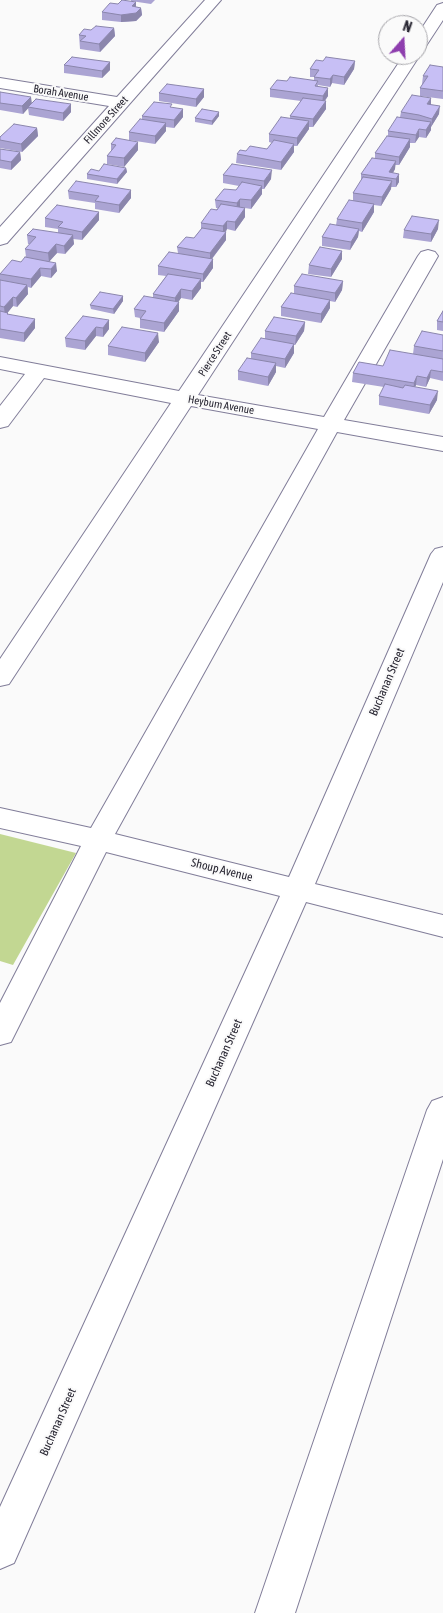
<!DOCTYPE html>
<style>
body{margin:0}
#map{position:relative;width:443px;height:1613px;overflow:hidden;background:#fafafa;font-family:"Asap Condensed",sans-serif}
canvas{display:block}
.north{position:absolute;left:378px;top:15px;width:50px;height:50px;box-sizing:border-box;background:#fafafa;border:1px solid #a6a5aa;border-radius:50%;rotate:19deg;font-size:14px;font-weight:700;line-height:20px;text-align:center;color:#272531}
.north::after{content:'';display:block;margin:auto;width:18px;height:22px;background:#8e3eae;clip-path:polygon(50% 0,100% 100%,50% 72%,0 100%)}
</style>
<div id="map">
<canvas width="443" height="1613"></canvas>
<div class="north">N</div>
</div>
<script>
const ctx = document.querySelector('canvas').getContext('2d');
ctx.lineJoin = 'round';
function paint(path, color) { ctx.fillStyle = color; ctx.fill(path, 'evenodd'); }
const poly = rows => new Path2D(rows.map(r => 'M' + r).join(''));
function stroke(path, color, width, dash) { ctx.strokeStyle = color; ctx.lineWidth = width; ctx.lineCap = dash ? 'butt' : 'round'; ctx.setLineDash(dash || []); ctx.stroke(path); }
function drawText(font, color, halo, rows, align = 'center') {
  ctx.font = font + ' "Asap Condensed",sans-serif'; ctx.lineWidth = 4; ctx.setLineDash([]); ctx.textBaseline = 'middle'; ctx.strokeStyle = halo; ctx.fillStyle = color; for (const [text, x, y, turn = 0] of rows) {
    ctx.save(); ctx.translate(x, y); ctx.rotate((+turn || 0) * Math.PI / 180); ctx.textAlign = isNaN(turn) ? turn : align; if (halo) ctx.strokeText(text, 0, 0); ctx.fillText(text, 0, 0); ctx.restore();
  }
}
paint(poly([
 [0,834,76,853,13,965,0,961]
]), '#c2d792');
const minor = poly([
 [205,0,221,0,7,243,0,245,0,227,109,106,0,88,0,78,117,97,205,0],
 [443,3,443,20,424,49,418,51,418,34,437,5,443,3],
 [418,52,420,55,198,395,324,417,418,256,421,252,428,250,435,252,438,256,344,420,443,437,443,451,337,432,115,834,289,877,431,554,435,549,443,547,443,582,315,884,443,915,443,937,306,902,14,1563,0,1569,0,1507,280,896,106,852,11,1042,0,1045,0,1003,81,846,0,828,0,808,91,828,318,429,191,406,9,684,0,686,0,659,171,403,44,378,8,426,0,428,0,406,25,374,0,369,0,357,179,391,404,55,418,55,418,52],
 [443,1097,443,1159,295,1613,255,1613,427,1110,432,1101,443,1097]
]);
stroke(minor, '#817d99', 2);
paint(minor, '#fff');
paint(poly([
 [131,0,155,0,151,4,131,1],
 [136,7,141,8,142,15,136,21,121,22,102,20,102,12],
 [114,28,115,36,100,52,80,49,79,35,91,30],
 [323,61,355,61,354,69,344,85,332,83,330,87,318,85,318,87,328,88,328,96,325,101,326,101,326,109,313,127,309,127,309,129,297,146,294,146,294,152,281,170,236,163,237,154,246,151,267,149,272,143,269,142,269,134,290,119,290,116,301,101,270,97,270,89,287,81,314,80,314,77,310,77,310,69],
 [110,62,110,70,102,78,64,73,64,65],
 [443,67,443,99,420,96,420,88,423,84,422,84,423,76],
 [204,89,204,97,196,107,159,101,159,93],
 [0,92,32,104,71,112,63,121,29,115,28,108,23,114,0,110],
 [431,105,439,114,431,127,431,130,426,138,419,137,415,143,410,143,410,147,399,165,395,165,395,169,393,173,399,182,396,187,391,187,391,189,381,206,374,205,374,212,362,232,359,231,358,237,350,250,322,246,322,237,336,225,337,219,353,201,353,193,361,181,361,174,375,158,375,153,388,136,388,131,400,117,401,112],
 [173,108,183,109,183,117,174,128,166,127,166,131,155,144,129,140,129,132,142,119,142,116],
 [219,116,212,125,195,122,195,118],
 [37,128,38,136,22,152,0,148,0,137],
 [138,142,138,150,124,167,107,164,107,156,111,151,111,144],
 [0,149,20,152,21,160,11,170,0,168],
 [126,168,127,172,117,184,87,179,87,174,99,171],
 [223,175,271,179,264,189,262,189,262,194,251,209,239,207,245,208,245,217,235,231,227,229,226,232,226,240,212,259,213,259,213,268,203,282,201,282,201,288,192,300,181,298,178,302,179,311,164,332,140,328,140,318,135,317,134,309,153,298,153,294,166,276,158,275,158,266,178,253,177,247,194,238,201,229,201,223,218,208,216,208,215,200,236,190,239,186,223,183],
 [68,191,131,198,119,213,95,209,95,203,69,199],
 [99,212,99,220,82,240,73,239,74,244,65,254,57,253,49,261,57,271,51,278,41,276,31,288,28,287,28,294,17,307,13,306,7,313,8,315,35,328,24,342,0,338,0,274,21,262,26,257,25,249,30,244,28,244,27,235,58,233,58,229,45,227,45,218],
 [438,229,431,242,403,238,404,230],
 [342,251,342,259,331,277,308,274,309,265],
 [343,281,342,290,335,302,330,301,330,308,321,323,281,316,281,307,294,293,294,286],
 [123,296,123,301,114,314,91,309,90,305],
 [443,311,443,331,437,330,437,321],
 [109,320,109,329,103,337,96,336,85,350,66,347,65,338],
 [305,322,304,331,295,345,294,345,294,353,285,368,276,366,276,372,268,386,238,380,238,371,251,358,251,353,265,339,265,331],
 [443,335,443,381,430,378,426,387,416,385,415,387,437,400,429,414,379,405,379,396,384,387,352,382,353,373,383,366,413,354,414,346],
 [159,342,145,362,108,355,108,346]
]), '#aba4d3');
paint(poly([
 [136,2,136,10,141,8,142,15,136,21,121,22,121,15,132,6],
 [114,28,115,36,100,52,99,44],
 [355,61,354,69,344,85,344,77],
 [110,62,110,70,102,78,102,71],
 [333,75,332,83,330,87,330,79],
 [328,88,328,96,322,104,323,96],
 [204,89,204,97,196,107,196,99],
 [31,97,32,104,23,114,22,106],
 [431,98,431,106,427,104],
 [326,101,326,109,313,127,313,119],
 [71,104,71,112,63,121,63,113],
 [440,106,439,114,431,127,432,119],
 [183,109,183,117,174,128,174,120],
 [219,112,219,116,212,125,212,121],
 [309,121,309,129,297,146,297,138],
 [431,122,431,130,426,138,426,130],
 [166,123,166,131,155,144,155,136],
 [37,128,38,136,22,152,21,144],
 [419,129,419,137,415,143,416,135],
 [410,139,410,147,399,165,399,157],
 [138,142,138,150,124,167,124,158],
 [294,144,294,152,281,170,281,162],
 [20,152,21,160,11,170,11,162],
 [396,161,395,169,390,178,389,172],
 [126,168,127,172,117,184,117,179],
 [272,170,271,179,264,189,264,181],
 [399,174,399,182,396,187,396,179],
 [392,181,391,189,381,206,382,197],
 [262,186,262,194,251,209,251,200],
 [131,190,131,198,119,213,119,205],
 [240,199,240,207,236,211,237,203],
 [374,204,374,212,362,232,362,223],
 [245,208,245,217,235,231,235,222],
 [99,212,99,220,82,240,82,232],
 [439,220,438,229,431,242,431,234],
 [227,221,227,229,223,235,223,226],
 [359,229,358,237,350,250,351,242],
 [226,232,226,240,210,261,210,253],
 [73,235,74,244,65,254,64,246],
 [56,244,57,253,49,262,48,253],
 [342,251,342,259,331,277,331,269],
 [213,259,213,268,203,282,203,274],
 [56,263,57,271,51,278,51,269],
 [40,268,41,276,31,288,31,279],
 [201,279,201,288,192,300,192,291],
 [343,281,342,290,335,302,335,293],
 [27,285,28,294,17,307,16,298],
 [181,289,181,298,175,307,175,298],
 [123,296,123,301,114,314,113,309],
 [13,297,13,306,5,316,4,307],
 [330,300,330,308,321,323,321,314],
 [179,302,179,311,164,332,164,323],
 [35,319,35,328,24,342,24,333],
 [109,320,109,329,103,337,103,328],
 [305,322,304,331,295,345,296,336],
 [96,327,96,336,85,350,85,341],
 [158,333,159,342,145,362,145,353],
 [294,344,294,353,285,368,285,359],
 [276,363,276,372,268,386,268,377],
 [431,370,430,378,426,387,427,378],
 [417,376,416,385,413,392,414,383],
 [438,391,437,400,429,414,430,405]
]), '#8b86ac');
const building = poly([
 [122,0,136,2,132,6,141,8,136,13,121,15,102,12,110,3,118,4,122,0],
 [96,26,114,28,99,44,80,41,86,36,79,35,84,29,91,30,96,26],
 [72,57,110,62,102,71,64,65,72,57],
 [326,57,355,61,344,77,333,75,330,79,314,77,319,70,310,69,316,60,323,61,326,57],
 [430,65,443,67,443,91,420,88,428,76,423,76,430,65],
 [290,77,318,81,315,86,328,88,323,96,270,89,277,80,287,81,290,77],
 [167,84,204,89,196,99,159,93,167,84],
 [0,92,31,97,22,106,0,103,0,92],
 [412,95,431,98,427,104,440,106,432,119,419,115,401,112,412,95],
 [303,98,326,101,313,119,290,116,303,98],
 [36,99,71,104,63,113,28,107,36,99],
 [154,102,172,104,170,107,183,109,174,120,142,116,154,102],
 [202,109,219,112,212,121,195,118,202,109],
 [281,117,309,121,297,138,269,134,281,117],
 [397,117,431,122,426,130,419,129,416,135,388,131,397,117],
 [140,119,166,123,155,136,129,132,140,119],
 [14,124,37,128,21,144,0,140,0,137,14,124],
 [387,136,410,139,399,157,375,153,387,136],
 [116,138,138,142,124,158,107,156,116,145,111,144,116,138],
 [274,140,294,144,281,162,237,154,240,150,246,151,250,146,267,149,274,140],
 [0,149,20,152,11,162,0,160,0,149],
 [372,158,396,161,389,172,399,174,396,179,361,174,372,158],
 [104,164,126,168,117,179,87,174,91,169,99,171,104,164],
 [232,164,272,170,264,181,223,175,232,164],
 [363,177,392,181,382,197,353,193,363,177],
 [76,181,131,190,119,205,95,201,99,196,68,191,76,181],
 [242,182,262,186,251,200,240,199,237,203,215,200,224,189,236,190,242,182],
 [349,200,374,204,362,223,337,219,349,200],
 [221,204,245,208,235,222,227,221,223,226,201,223,211,209,217,210,221,204],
 [57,205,99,212,82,232,58,227,63,222,45,218,57,205],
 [412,216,439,220,431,234,404,230,412,216],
 [330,224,359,229,351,242,322,237,330,224],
 [202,228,226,232,210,253,177,247,186,237,194,238,202,228],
 [33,229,73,235,64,246,56,244,48,253,25,249,36,237,27,235,33,229],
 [320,247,342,251,331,269,309,265,320,247],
 [169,252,213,259,203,274,158,266,169,252],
 [25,257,56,263,51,269,40,268,31,279,0,274,12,260,21,262,25,257],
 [168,274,201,279,192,291,181,289,175,298,153,294,168,274],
 [302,274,343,281,335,293,294,286,302,274],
 [0,280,27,285,16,298,13,297,4,307,0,306,0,280],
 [100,292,123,296,113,309,90,305,100,292],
 [291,293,330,300,321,314,281,307,291,293],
 [144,296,179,302,164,323,140,319,146,311,134,309,144,296],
 [0,311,8,313,7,314,35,319,24,333,0,329,0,311],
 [443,311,443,322,437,321,443,311],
 [83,316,109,320,103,328,96,327,85,341,65,338,83,316],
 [274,317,305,322,296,336,265,331,274,317],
 [122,327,158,333,145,353,108,346,122,327],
 [422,331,443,335,443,351,414,346,422,331],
 [261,338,294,344,285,359,251,353,261,338],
 [390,350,443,359,443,372,431,370,427,378,417,376,414,383,353,373,359,362,383,366,390,350],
 [247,358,276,363,268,377,238,371,247,358],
 [385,384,403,388,405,385,438,391,430,405,379,396,385,384]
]);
paint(building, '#c7bff5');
stroke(building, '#8b86ac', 1);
drawText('11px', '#272531', '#fafafa', [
 ["Borah Avenue",61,93,9],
 ["Fillmore Street",106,120,-48],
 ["Pierce Street",215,354,-57],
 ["Heyburn Avenue",221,405,10]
]);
drawText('12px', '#272531', '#fafafa', [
 ["Buchanan Street",387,682,-67],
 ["Shoup Avenue",222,870,14],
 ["Buchanan Street",224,1053,-66],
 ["Buchanan Street",58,1422,-66]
]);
</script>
